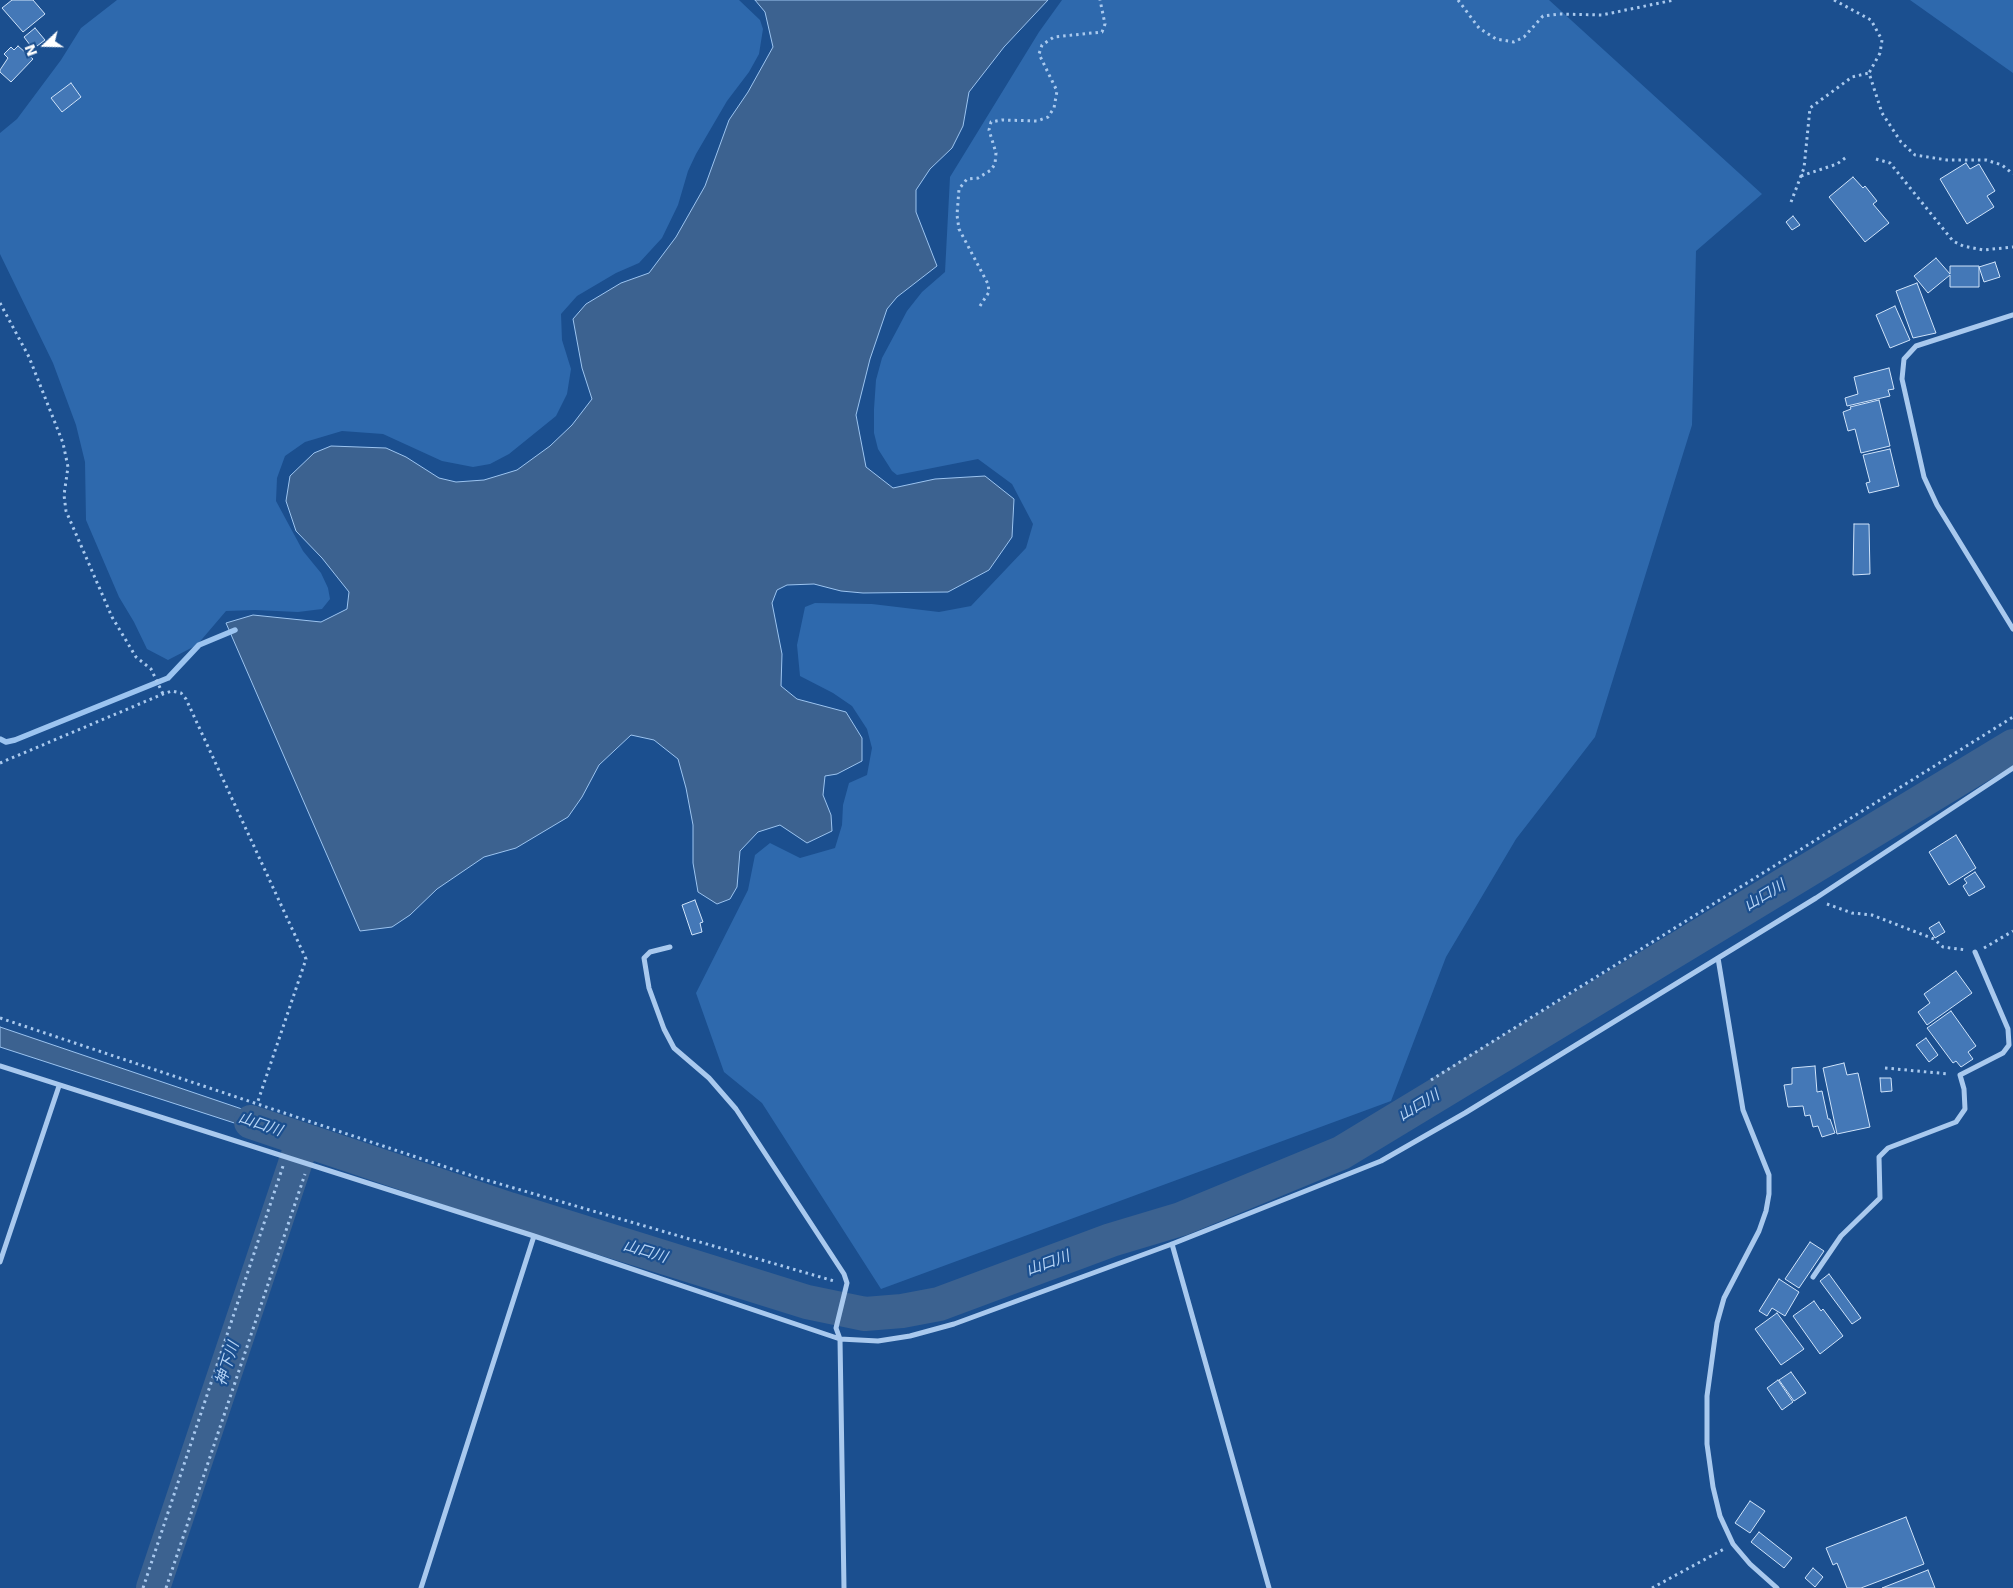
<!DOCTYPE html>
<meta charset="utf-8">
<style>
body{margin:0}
#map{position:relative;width:2013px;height:1588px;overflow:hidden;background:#1b4f8f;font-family:"DejaVu Sans",sans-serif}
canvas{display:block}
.north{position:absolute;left:20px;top:20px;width:50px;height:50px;-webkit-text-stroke:4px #1b4f8f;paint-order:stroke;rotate:249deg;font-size:14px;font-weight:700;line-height:20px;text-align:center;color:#fff}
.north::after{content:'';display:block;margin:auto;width:18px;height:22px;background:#fff;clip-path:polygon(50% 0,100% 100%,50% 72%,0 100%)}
</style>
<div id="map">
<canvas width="2013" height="1588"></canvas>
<div class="north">N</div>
</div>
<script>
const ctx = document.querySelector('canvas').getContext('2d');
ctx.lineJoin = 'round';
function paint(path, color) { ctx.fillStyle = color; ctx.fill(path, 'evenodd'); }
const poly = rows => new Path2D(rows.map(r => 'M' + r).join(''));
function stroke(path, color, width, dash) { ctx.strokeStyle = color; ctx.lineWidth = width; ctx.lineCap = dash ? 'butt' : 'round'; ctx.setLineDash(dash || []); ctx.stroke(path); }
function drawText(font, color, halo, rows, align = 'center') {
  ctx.font = font + ' "DejaVu Sans","Noto Sans JP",sans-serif'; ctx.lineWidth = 4.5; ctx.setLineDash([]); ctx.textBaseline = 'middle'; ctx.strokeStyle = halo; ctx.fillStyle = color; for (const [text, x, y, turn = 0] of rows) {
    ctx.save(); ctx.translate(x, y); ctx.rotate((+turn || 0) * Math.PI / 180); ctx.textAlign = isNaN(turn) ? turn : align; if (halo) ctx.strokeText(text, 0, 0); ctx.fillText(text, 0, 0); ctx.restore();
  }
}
paint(poly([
 [117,0,739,0,760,20,763,29,759,54,749,72,727,101,696,154,688,171,678,205,662,238,639,263,616,273,577,296,561,314,562,340,571,369,567,394,556,416,509,454,490,464,473,467,442,461,383,434,342,431,305,442,285,456,277,478,276,501,303,551,321,573,328,588,330,599,322,609,298,612,255,610,226,611,197,645,168,660,147,649,134,622,119,597,86,520,85,462,76,425,53,363,0,254,0,133,17,119,61,60,81,28],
 [1062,0,1549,0,1762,194,1696,251,1692,425,1595,737,1516,839,1446,957,1391,1101,881,1289,762,1103,724,1072,696,993,748,890,755,855,770,843,800,858,835,848,842,825,843,805,849,783,867,775,872,748,867,729,852,706,833,693,800,676,797,645,805,607,815,603,872,604,939,612,971,606,1026,548,1033,524,1012,484,978,459,897,475,892,471,878,449,874,433,874,409,876,380,882,358,897,330,907,311,922,292,945,272,950,177,1039,32],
 [1910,0,2013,0,2013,73]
]), '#2e69ad');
const water = poly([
 [755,0,1048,0,1004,47,969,92,963,126,952,148,930,169,916,190,916,212,937,266,897,297,887,309,870,359,856,415,866,467,893,488,935,479,985,476,1014,499,1012,537,989,570,948,592,863,593,841,591,814,584,787,585,777,590,772,603,782,654,781,686,797,699,846,712,862,738,862,761,837,774,825,776,823,795,831,815,832,831,807,843,780,825,758,832,740,851,737,887,730,899,717,904,698,892,693,863,693,825,686,788,678,759,654,740,631,735,599,765,582,797,568,817,516,848,484,857,437,889,410,915,392,927,360,931,226,623,253,615,321,622,347,609,349,592,322,558,296,531,286,501,290,476,314,453,331,446,386,448,406,457,439,478,456,482,484,480,517,470,550,446,572,425,592,399,582,368,573,319,586,304,621,283,649,273,676,237,705,186,729,120,748,92,773,47,765,12,755,0],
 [0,1027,298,1128,293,1142,0,1047,0,1027]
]);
paint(water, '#3c6290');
stroke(water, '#9cc4f0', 1);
stroke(poly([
 [0,739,6,742,15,740,168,678,199,645,235,630]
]), '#9cc4f0', 5.5);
stroke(poly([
 [251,1122,509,1209,807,1302,865,1314,902,1311,939,1304,1111,1240,1181,1219,1341,1153,2013,746],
 [153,1588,303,1140]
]), '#3c6290', 34);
const building = poly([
 [12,0,33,0,45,14,23,32,2,8,12,0],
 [35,28,45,40,33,49,24,37,35,28],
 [18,46,33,59,11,82,0,72,0,70,8,58,4,54,11,47,14,50,18,46],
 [71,83,81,97,62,112,51,98,71,83],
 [1966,163,1970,169,1979,164,1995,191,1987,196,1994,207,1967,224,1940,179,1966,163],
 [1853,177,1863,188,1865,186,1877,201,1873,204,1889,223,1865,242,1829,197,1853,177],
 [1793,216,1800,225,1792,230,1786,222,1793,216],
 [1936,258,1950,274,1950,266,1979,266,1979,287,1950,287,1950,275,1928,293,1914,276,1936,258],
 [1995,262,2000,277,1984,282,1979,267,1995,262],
 [1917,283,1936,333,1913,338,1896,291,1917,283],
 [1895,306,1910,340,1890,348,1876,315,1895,306],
 [1889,368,1894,389,1888,390,1890,396,1847,406,1845,398,1858,394,1854,377,1889,368],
 [1879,400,1890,446,1861,453,1855,429,1848,431,1843,412,1851,409,1850,407,1879,400],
 [1890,449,1899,486,1869,493,1866,483,1870,482,1863,455,1890,449],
 [1854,524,1869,524,1870,574,1853,575,1854,524],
 [1956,835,1976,868,1949,885,1929,852,1956,835],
 [1975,872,1985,887,1969,896,1963,886,1967,883,1964,879,1975,872],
 [695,900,703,922,700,923,702,932,692,935,682,905,695,900],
 [1939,922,1945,932,1935,938,1929,928,1939,922],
 [1956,971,1972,993,1927,1025,1918,1012,1930,1003,1924,994,1956,971],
 [1951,1011,1976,1046,1968,1052,1973,1059,1961,1067,1956,1061,1953,1063,1927,1028,1951,1011],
 [1926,1038,1938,1055,1929,1062,1916,1045,1926,1038],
 [1844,1063,1847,1075,1858,1073,1870,1127,1837,1134,1823,1068,1844,1063],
 [1815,1066,1817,1092,1822,1091,1828,1119,1830,1119,1835,1133,1822,1137,1818,1126,1813,1127,1810,1115,1805,1116,1803,1106,1788,1107,1784,1085,1792,1084,1792,1068,1815,1066],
 [1880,1078,1891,1078,1892,1091,1881,1092,1880,1078],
 [1810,1242,1824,1251,1799,1288,1785,1279,1810,1242],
 [1829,1274,1861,1318,1852,1324,1820,1281,1829,1274],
 [1779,1279,1799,1292,1785,1316,1772,1308,1767,1316,1759,1311,1779,1279],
 [1814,1301,1821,1311,1823,1309,1843,1336,1820,1354,1793,1316,1814,1301],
 [1777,1313,1804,1349,1781,1365,1755,1329,1777,1313],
 [1791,1372,1806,1393,1794,1401,1779,1380,1791,1372],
 [1778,1380,1793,1402,1782,1410,1767,1388,1778,1380],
 [1750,1501,1765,1511,1750,1533,1735,1523,1750,1501],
 [1906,1517,1924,1564,1861,1588,1847,1588,1837,1563,1833,1565,1826,1548,1906,1517],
 [1759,1532,1792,1558,1784,1568,1751,1542,1759,1532],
 [1813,1568,1823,1577,1815,1587,1805,1578,1813,1568],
 [1928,1570,1935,1588,1882,1588,1928,1570]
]);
paint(building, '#4478b7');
stroke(building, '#cfe3fa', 1);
stroke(poly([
 [1458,0,1479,28,1496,39,1514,42,1524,37,1543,16,1559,14,1602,15,1674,0],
 [1834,0,1871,20,1882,40,1880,53,1869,73,1882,113,1901,142,1915,155,1947,160,1986,160,2002,165,2013,174],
 [1876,159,1890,163,1953,241,1963,246,1983,250,2013,247],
 [1801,176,1837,164,1848,156],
 [1791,202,1804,168,1810,108,1852,77,1869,73],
 [0,303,29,357,63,443,68,467,64,495,66,511,112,617,136,657,151,669,163,694],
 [980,306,989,292,988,284,959,229,957,215,959,189,967,179,978,178,991,170,995,164,996,153,989,130,991,122,1002,120,1037,121,1048,117,1054,108,1057,91,1039,54,1042,45,1054,37,1102,32,1105,24,1100,0],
 [0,763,163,694,172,691,181,693,186,699,306,959,257,1104],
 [1827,904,1852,913,1872,915,1934,939,1943,947,1966,950],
 [1984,948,2013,931],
 [0,1018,476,1177,834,1281],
 [1885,1068,1949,1074],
 [1431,1080,2013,717],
 [143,1588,283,1166],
 [166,1588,305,1174],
 [1652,1588,1724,1549]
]), '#a9c9ee', 3, [2.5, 4]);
stroke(poly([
 [2013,315,1916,346,1904,359,1902,379,1924,477,1937,505,2013,629],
 [670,947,650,952,644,958,649,988,664,1029,674,1048,709,1078,736,1109,844,1274,847,1283,836,1328,840,1339,844,1588],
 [1718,958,1743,1110,1769,1175,1769,1194,1766,1211,1759,1231,1724,1298,1717,1323,1707,1396,1707,1444,1713,1487,1720,1516,1733,1544,1750,1564,1777,1588],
 [0,1066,534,1236,840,1339,878,1341,910,1336,954,1324,1172,1244,1381,1161,1465,1113,1816,898,2013,768],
 [1172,1244,1269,1588],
 [0,1262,59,1086],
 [1813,1277,1841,1236,1880,1198,1879,1157,1888,1148,1956,1122,1965,1109,1964,1089,1960,1075,2003,1053,2009,1045,2008,1029,1975,952],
 [421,1588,534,1236]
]), '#a9c9ee', 5);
drawText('italic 15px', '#b5d3f5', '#1b4f8f', [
 ["山口川",1765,896,-31],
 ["山口川",1419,1106,-31],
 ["山口川",260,1125,19],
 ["山口川",645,1252,17],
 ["山口川",1048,1264,-20],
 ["神下川",228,1364,-72]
]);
</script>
